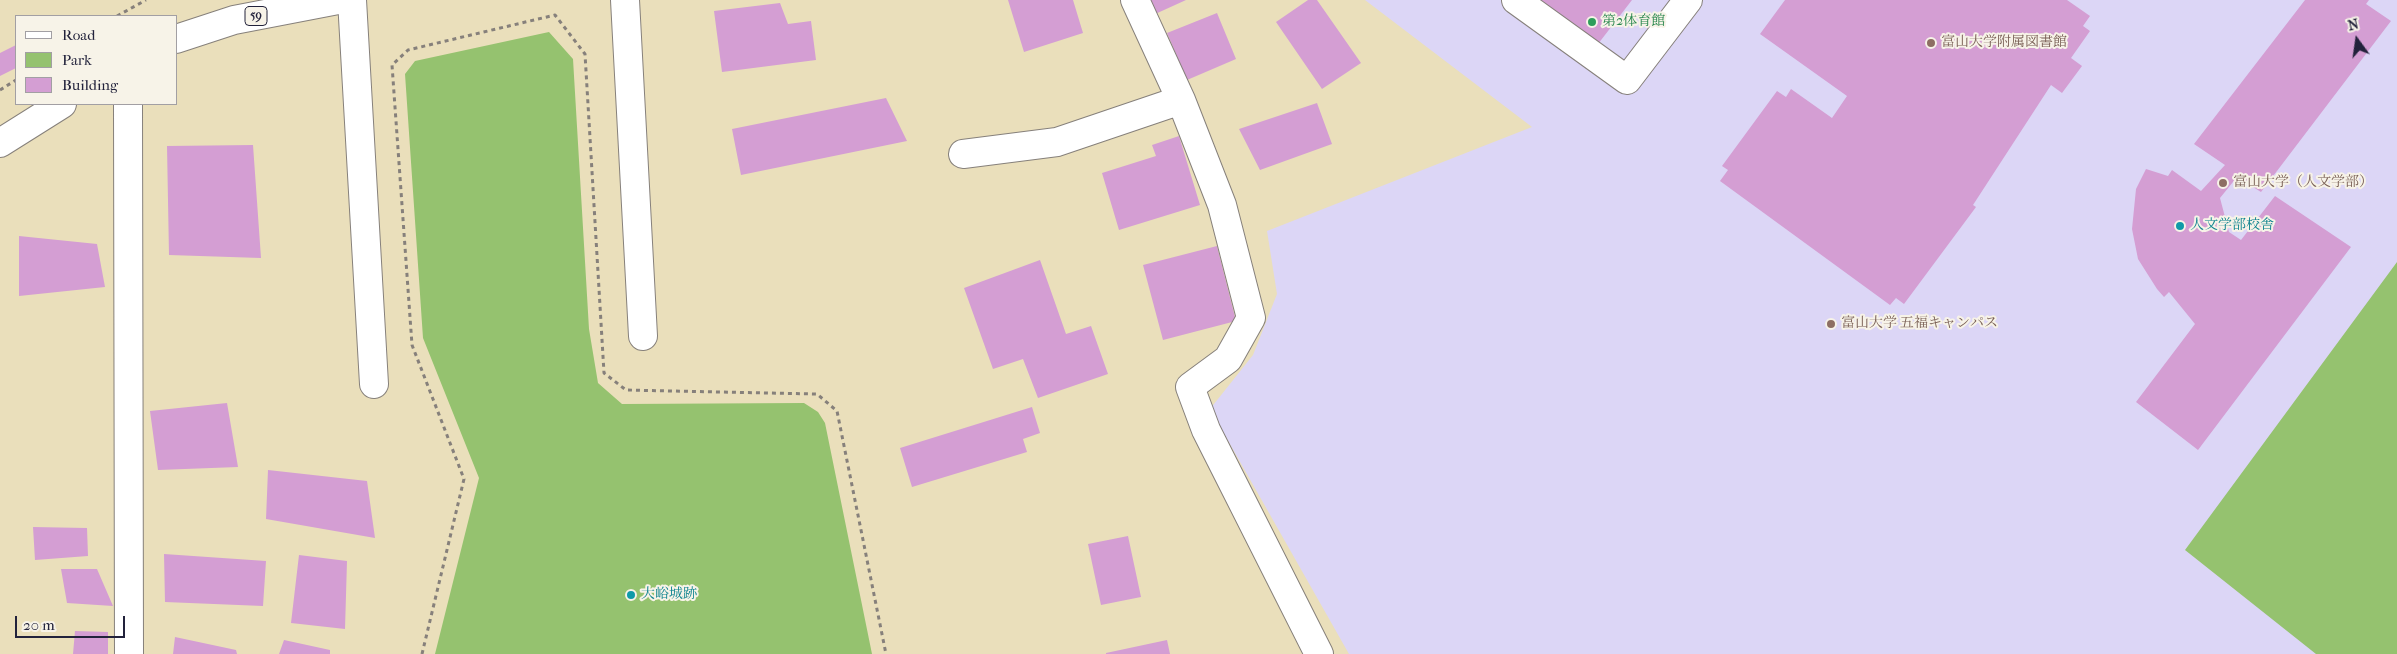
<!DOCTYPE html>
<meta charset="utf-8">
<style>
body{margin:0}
#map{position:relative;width:2397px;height:654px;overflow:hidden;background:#eadfbb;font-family:"IM FELL French Canon",serif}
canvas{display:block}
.legend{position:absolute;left:15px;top:15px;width:162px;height:90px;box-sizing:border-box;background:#f7f3e8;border:1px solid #a29fa3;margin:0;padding:6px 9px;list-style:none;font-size:15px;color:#22223b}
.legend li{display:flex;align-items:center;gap:10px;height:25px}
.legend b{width:25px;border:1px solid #a29fa3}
.north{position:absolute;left:2332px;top:15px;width:50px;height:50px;-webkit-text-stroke:4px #f7f3e8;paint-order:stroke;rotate:346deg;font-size:14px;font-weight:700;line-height:20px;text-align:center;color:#22223b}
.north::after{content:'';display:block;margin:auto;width:18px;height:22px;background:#22223b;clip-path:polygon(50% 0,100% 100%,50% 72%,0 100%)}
.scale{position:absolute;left:15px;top:616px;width:110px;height:22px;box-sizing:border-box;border:2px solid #22223b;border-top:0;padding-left:6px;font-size:15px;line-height:18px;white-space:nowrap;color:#22223b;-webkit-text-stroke:4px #f7f3e8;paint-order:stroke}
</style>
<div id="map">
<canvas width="2397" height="654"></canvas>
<ul class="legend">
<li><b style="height:6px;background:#fff"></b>Road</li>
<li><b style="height:14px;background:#95c26f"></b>Park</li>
<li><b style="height:14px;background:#d49ed3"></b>Building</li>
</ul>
<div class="north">N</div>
<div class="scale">20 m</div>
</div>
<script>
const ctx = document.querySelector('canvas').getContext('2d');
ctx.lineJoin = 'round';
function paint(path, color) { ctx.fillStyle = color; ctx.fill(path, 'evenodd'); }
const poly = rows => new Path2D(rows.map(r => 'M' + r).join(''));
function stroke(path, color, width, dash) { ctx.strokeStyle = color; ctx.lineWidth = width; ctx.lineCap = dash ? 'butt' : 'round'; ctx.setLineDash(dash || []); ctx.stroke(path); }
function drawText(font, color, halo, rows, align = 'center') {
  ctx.font = font + ' "IM FELL French Canon","Noto Serif JP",serif'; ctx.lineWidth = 4; ctx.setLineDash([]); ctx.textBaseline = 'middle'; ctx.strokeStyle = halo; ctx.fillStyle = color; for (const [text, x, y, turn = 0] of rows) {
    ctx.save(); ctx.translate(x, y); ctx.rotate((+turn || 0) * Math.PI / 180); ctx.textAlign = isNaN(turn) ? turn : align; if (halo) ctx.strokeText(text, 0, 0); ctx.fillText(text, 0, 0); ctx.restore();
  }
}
paint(poly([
 [1365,0,2397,0,2397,654,1349,654,1210,409,1253,355,1277,294,1267,231,1532,127]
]), '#dcd6f6');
paint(poly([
 [549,32,573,59,589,329,598,383,622,404,804,403,818,412,825,423,872,654,435,654,479,478,423,338,405,74,415,61],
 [2397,262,2397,654,2316,654,2185,550]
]), '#95c26f');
paint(poly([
 [1008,0,1073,0,1083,33,1024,52],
 [1146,0,1186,0,1153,15],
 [1308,0,1317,0,1361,63,1322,89,1276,22],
 [1540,0,1632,0,1598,44],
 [1785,0,2067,0,2090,16,2083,26,2090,31,2071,58,2082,66,2062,93,2051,85,1973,205,1976,207,1904,304,1896,298,1890,305,1720,181,1728,170,1722,166,1777,91,1786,97,1791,89,1832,118,1847,96,1760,34],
 [2305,0,2369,0,2366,4,2391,21,2261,192,2237,177,2220,198,2229,232,2241,240,2275,196,2351,247,2198,450,2136,402,2195,324,2169,292,2164,297,2157,289,2138,259,2132,229,2136,189,2146,169,2168,176,2172,170,2201,191,2225,165,2194,144],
 [780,3,788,24,811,21,816,60,722,72,714,11],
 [1217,13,1236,59,1187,80,1167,33],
 [16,45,16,68,0,76,0,53],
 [886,98,907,141,741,175,732,129],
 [1317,103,1332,144,1260,170,1239,129],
 [1179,136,1200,205,1119,230,1102,173,1156,156,1152,145],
 [253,145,261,258,169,255,167,146],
 [19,236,97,244,105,287,19,296],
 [1217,246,1236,321,1163,340,1143,265],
 [1040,260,1066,334,1091,326,1108,374,1038,398,1023,359,993,369,964,288],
 [227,403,238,467,158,470,150,411],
 [1032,407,1040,433,1023,439,1027,452,912,487,900,448],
 [268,470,367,481,375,538,266,519],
 [33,527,87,528,88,556,35,560],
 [1128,536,1141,597,1101,605,1088,544],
 [164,554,266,561,263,606,165,602],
 [299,555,347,561,345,629,291,623],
 [61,569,97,569,113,606,67,603],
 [75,631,108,632,108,654,73,654],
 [175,637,236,650,237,654,173,654],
 [284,640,330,650,330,654,279,654],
 [1167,640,1170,654,1106,654,1106,653]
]), '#d49ed3');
const minor = poly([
 [352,0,374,384],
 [625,0,643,336],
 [1135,0,1181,100,1222,205,1251,318,1228,359,1190,387,1206,430,1319,654],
 [1516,0,1627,80,1688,0],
 [128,104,129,654],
 [963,154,1057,142,1181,100]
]);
const major = poly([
 [176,39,234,20,338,0],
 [0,143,62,104]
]);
stroke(minor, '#86807b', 30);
stroke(major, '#86807b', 30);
stroke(poly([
 [117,16,146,0],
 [0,90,16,80],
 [422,654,464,479,412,345,392,65,408,50,555,15,585,54,604,373,626,390,817,394,837,411,886,654]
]), '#86807b', 3, [4, 4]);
stroke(minor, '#fff', 28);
stroke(major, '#fff', 28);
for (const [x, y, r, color] of [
 [1592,22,5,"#2e9e5b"],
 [1931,43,5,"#8d6e63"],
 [2223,183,5,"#8d6e63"],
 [2180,226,5,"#0f9aa8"],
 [1831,324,5,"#8d6e63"],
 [631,595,5,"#0f9aa8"]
]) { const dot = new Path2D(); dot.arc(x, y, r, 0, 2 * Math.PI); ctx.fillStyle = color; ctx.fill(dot); stroke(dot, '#f7f3e8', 2); }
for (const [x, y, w] of [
 [256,16,22]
]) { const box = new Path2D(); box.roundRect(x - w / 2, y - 9.5, w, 19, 4); ctx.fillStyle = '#f7f3e8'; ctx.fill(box); stroke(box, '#22223b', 1); }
drawText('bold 12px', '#22223b', null, [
 ["59",256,16]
]);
drawText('14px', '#27864d', '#f7f3e8', [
 ["第2体育館",1602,22]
], 'left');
drawText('14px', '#785e54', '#f7f3e8', [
 ["富山大学附属図書館",1941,43],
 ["富山大学（人文学部）",2233,183],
 ["富山大学 五福キャンパス",1841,324]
], 'left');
drawText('14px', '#0d838f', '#f7f3e8', [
 ["人文学部校舎",2190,226],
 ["大峪城跡",641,595]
], 'left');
</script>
